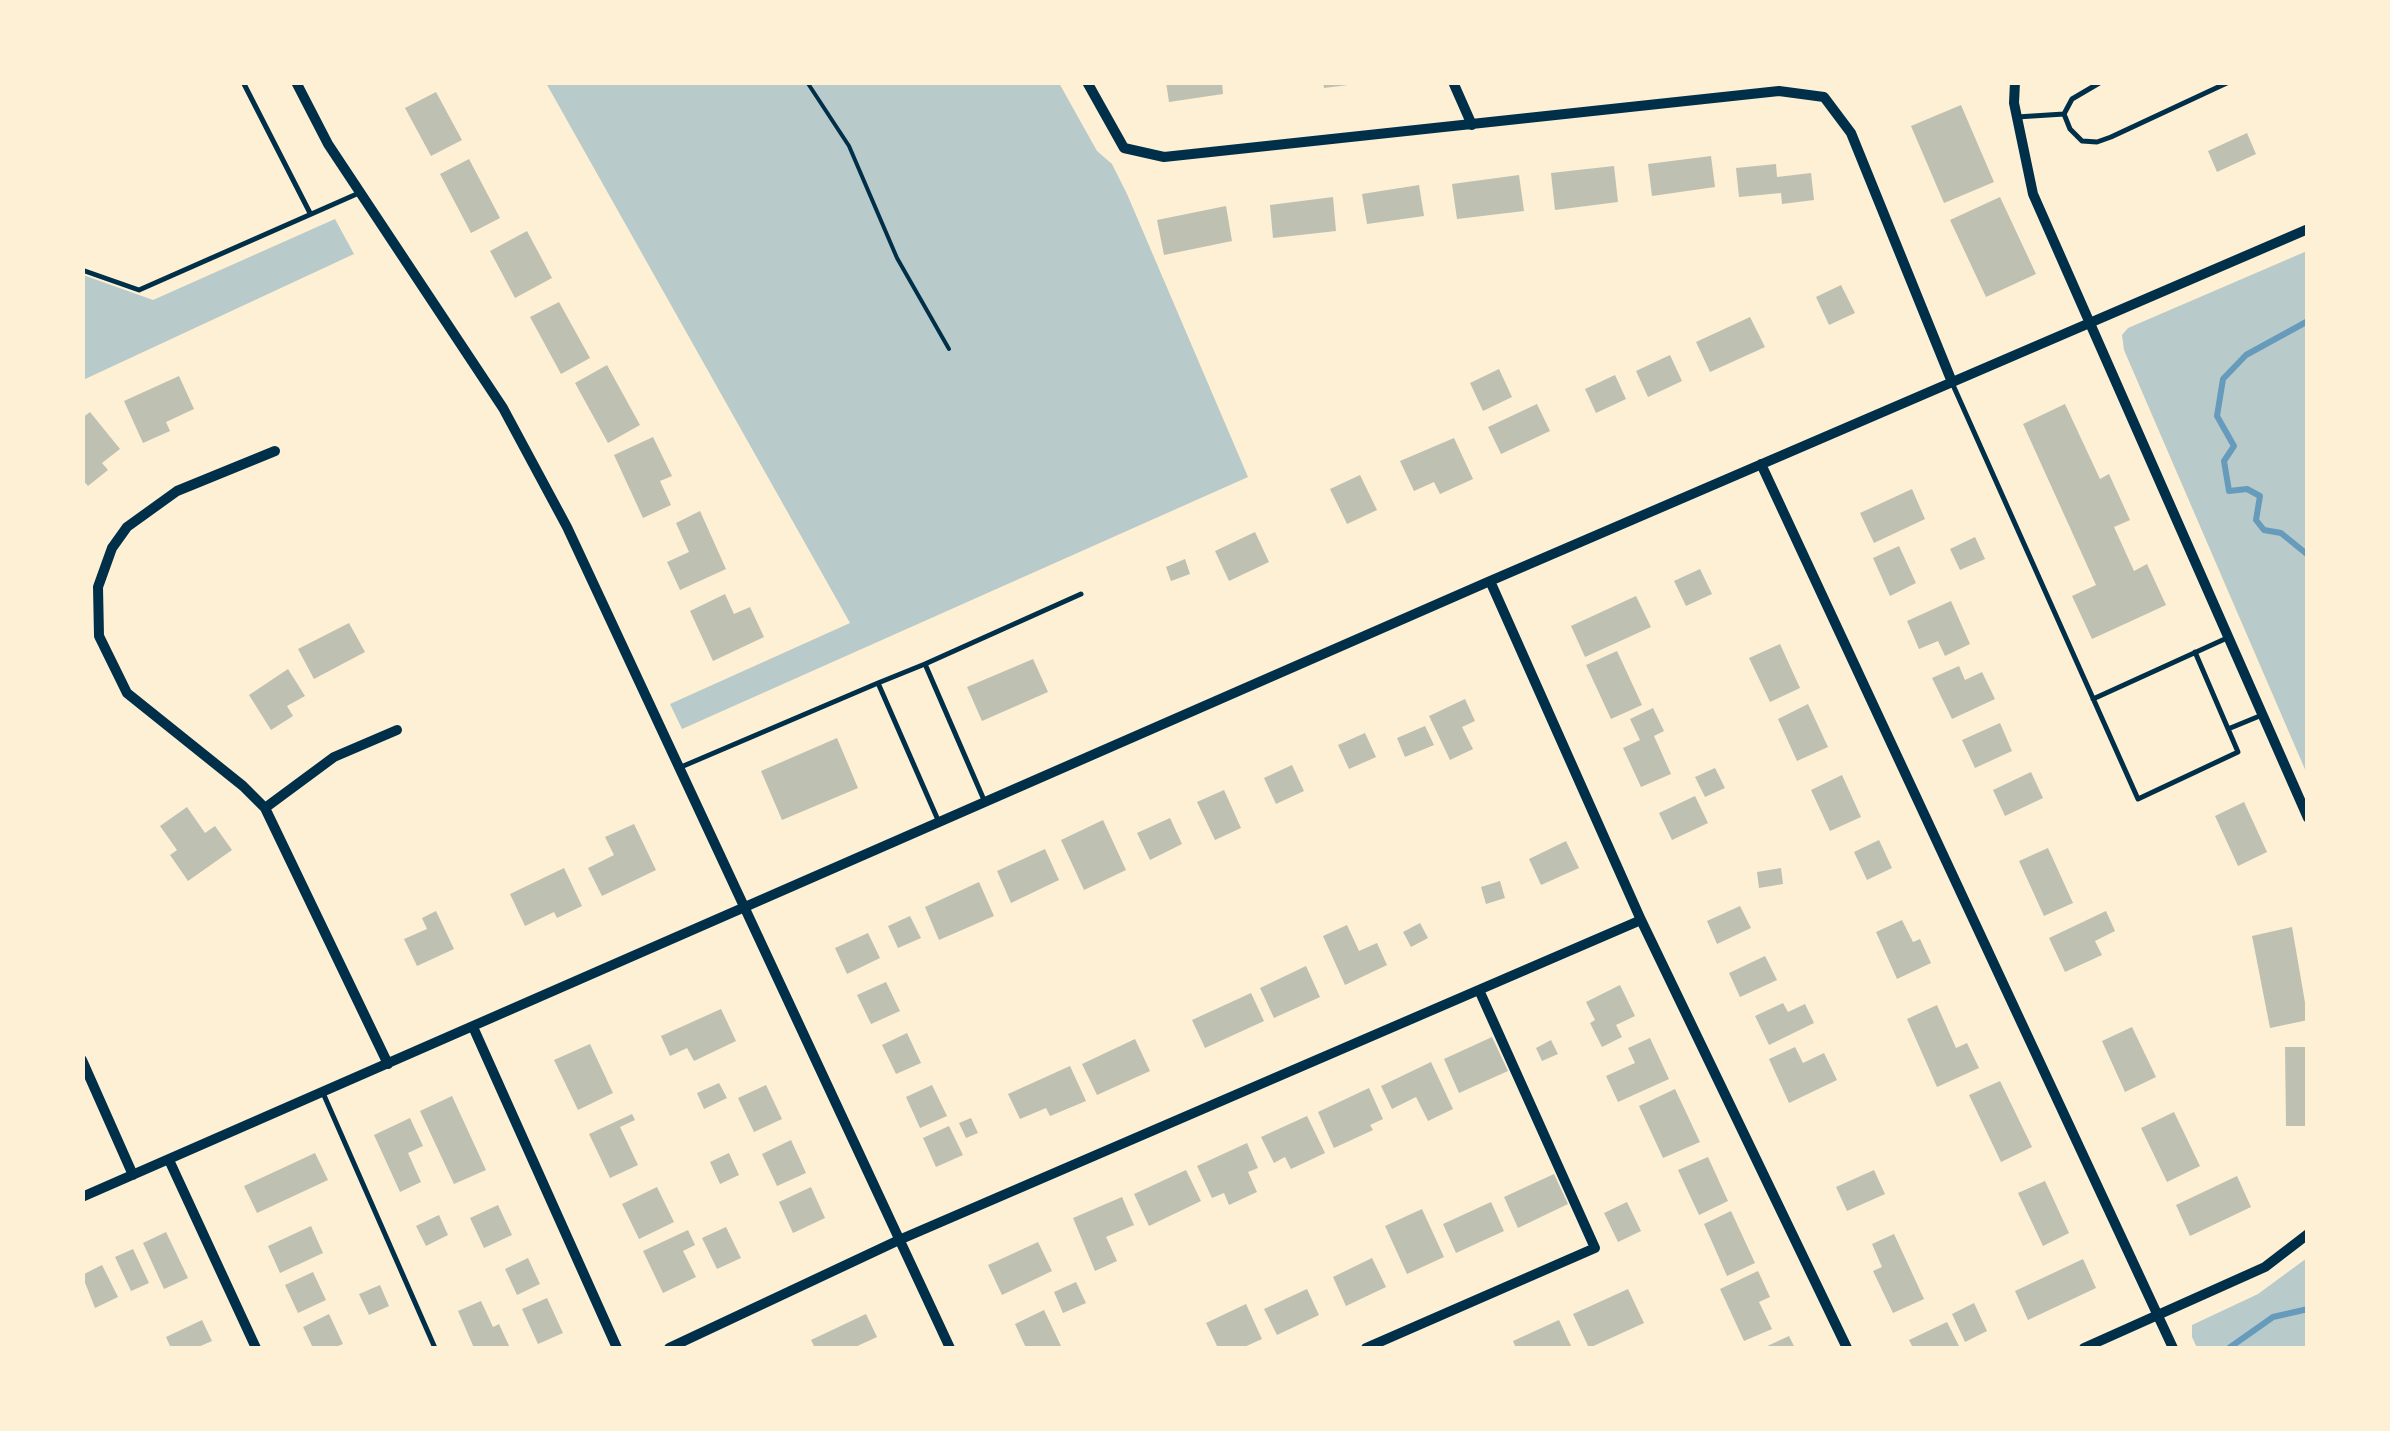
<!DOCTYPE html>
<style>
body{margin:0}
#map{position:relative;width:2390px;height:1431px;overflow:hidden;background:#fdf0d5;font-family:"DejaVu Sans",sans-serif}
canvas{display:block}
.frame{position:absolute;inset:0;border:85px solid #fdf0d5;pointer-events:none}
</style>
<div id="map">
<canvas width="2390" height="1431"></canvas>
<div class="frame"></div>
</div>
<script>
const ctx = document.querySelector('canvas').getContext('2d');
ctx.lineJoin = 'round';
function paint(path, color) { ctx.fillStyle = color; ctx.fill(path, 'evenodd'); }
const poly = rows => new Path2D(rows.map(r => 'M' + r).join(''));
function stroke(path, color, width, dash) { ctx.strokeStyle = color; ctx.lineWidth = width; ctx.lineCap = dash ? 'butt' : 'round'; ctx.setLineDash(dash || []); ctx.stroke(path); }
paint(poly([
 [546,83,1059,83,1097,151,1112,164,1127,194,1248,477,682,729,670,704,850,623],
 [335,219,354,254,83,380,83,275,153,300],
 [2307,251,2307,774,2124,350,2122,335,2128,328],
 [2307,1258,2307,1348,2197,1348,2192,1337,2192,1325,2258,1294]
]), '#b9caca');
stroke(poly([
 [2308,321,2246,355,2223,379,2217,416,2234,446,2224,461,2229,491,2247,489,2260,496,2256,520,2264,530,2281,533,2308,555],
 [2229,1348,2273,1317,2308,1309]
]), '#669bbc', 6);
paint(poly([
 [1166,82,1222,82,1223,94,1169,102],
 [1323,82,1348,82,1348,85,1324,88],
 [436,92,462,140,431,156,405,108],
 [1961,105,1994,182,1944,203,1911,126],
 [2247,133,2256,154,2217,172,2208,151],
 [1711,156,1715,187,1652,196,1648,164],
 [469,159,500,218,471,233,440,174],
 [1776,164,1777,177,1811,173,1814,200,1782,204,1781,193,1739,197,1736,168],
 [1614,166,1618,202,1555,210,1551,173],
 [1519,175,1524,211,1457,219,1452,184],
 [1419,185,1424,216,1367,224,1362,194],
 [1333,197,1336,231,1273,238,1270,205],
 [2000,197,2036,274,1986,297,1950,220],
 [1226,206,1232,241,1164,255,1157,220],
 [527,231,552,278,515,298,490,251],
 [1841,285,1855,313,1829,325,1816,297],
 [559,302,590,358,561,374,530,317],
 [1750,317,1765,347,1710,372,1696,342],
 [1670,355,1682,381,1648,397,1636,371],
 [607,365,640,425,608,443,575,383],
 [1499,369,1512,397,1483,411,1470,383],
 [1615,375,1626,399,1596,413,1585,389],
 [179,376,194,409,166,422,170,431,143,443,124,401],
 [1537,404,1550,431,1501,454,1488,427],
 [2065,404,2100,479,2109,474,2130,520,2114,527,2134,571,2147,564,2166,605,2092,639,2072,596,2096,585,2023,424],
 [90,412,120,449,102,463,108,470,88,486,82,479,82,418],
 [653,437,672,476,660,481,671,505,643,518,614,455],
 [1454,438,1473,479,1440,494,1434,482,1414,491,1400,461],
 [1360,475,1377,510,1347,524,1330,489],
 [1912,489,1925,519,1874,543,1860,513],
 [700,511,726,569,680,590,667,562,689,552,676,523],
 [1255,532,1269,562,1229,581,1215,551],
 [1975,537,1985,559,1960,570,1950,549],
 [1899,546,1916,583,1890,596,1873,558],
 [1185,559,1190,574,1171,581,1166,567],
 [1700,569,1712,594,1686,606,1674,581],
 [725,594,734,614,750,607,764,637,713,661,690,611],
 [1636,596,1651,627,1585,657,1571,626],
 [1951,601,1970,644,1945,656,1938,641,1919,649,1907,621],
 [349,623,365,652,314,679,298,649],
 [1780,644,1800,688,1770,702,1749,658],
 [1617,651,1642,705,1611,719,1586,665],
 [1033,659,1048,692,982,721,967,687],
 [1959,666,1965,680,1982,672,1995,699,1952,719,1932,678],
 [288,669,305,696,287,706,293,716,271,730,249,695],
 [1465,699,1475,721,1462,727,1473,749,1450,760,1429,716],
 [1808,704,1828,747,1797,761,1778,719],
 [1653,708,1664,731,1654,736,1671,774,1641,787,1623,748,1640,740,1630,719],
 [2000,723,2012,751,1975,768,1962,740],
 [1425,726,1434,745,1405,757,1397,738],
 [1365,733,1376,757,1349,769,1338,745],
 [837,738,858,788,782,820,761,771],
 [1292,765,1304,791,1276,804,1264,778],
 [1715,768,1725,788,1705,797,1695,777],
 [2031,772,2043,798,2005,816,1993,790],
 [1842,775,1861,817,1830,831,1811,790],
 [1224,790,1241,828,1215,840,1197,802],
 [1695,796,1708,823,1672,840,1659,813],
 [2244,802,2267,852,2238,866,2215,816],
 [187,807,205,833,215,826,232,850,188,881,170,855,177,850,160,826],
 [1170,818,1182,844,1150,860,1137,833],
 [1103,820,1126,870,1084,890,1061,840],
 [634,824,656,870,602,896,588,868,614,855,605,837],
 [1879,840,1892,868,1867,880,1854,852],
 [1566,841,1579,868,1541,885,1529,859],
 [2048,848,2073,903,2044,916,2019,861],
 [1045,849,1059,880,1011,903,997,871],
 [564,868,582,906,557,918,554,912,525,926,510,894],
 [1781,868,1783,884,1759,888,1757,872],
 [1500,881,1505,898,1486,904,1481,887],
 [979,882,994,916,939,940,925,907],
 [1740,906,1751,928,1717,944,1707,921],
 [436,911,454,949,417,966,404,939,427,929,422,918],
 [2106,911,2115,931,2095,941,2102,955,2065,972,2049,938],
 [910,916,921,938,898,948,888,926],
 [1902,920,1913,942,1920,939,1931,963,1897,979,1876,932],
 [1420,923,1428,938,1411,947,1403,932],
 [1347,925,1359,951,1377,943,1387,965,1345,985,1323,936],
 [2292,927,2308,1020,2270,1028,2252,936],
 [868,933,880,958,847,974,835,948],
 [1765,956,1777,980,1740,997,1729,973],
 [1306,966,1320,997,1274,1018,1260,988],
 [886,982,900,1011,871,1024,857,995],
 [1620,985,1635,1016,1616,1025,1622,1037,1602,1047,1590,1023,1595,1020,1586,1002],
 [1251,993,1264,1021,1205,1048,1192,1020],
 [1783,1003,1788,1012,1805,1004,1814,1023,1769,1045,1755,1016],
 [1937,1005,1956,1048,1967,1043,1979,1068,1937,1087,1907,1019],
 [721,1009,736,1041,694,1061,687,1048,670,1056,661,1036],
 [2132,1027,2156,1077,2125,1092,2102,1041],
 [907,1033,921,1063,896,1074,882,1045],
 [1492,1037,1508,1071,1459,1093,1444,1059],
 [1650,1038,1669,1079,1618,1102,1606,1076,1635,1063,1628,1048],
 [1135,1039,1150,1071,1097,1095,1082,1064],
 [1551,1040,1558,1054,1542,1061,1536,1048],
 [590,1044,613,1093,578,1110,554,1060],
 [1795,1047,1803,1063,1824,1053,1837,1080,1789,1103,1769,1059],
 [2285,1047,2308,1047,2308,1126,2286,1126],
 [1431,1062,1453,1109,1428,1121,1416,1097,1392,1109,1381,1086],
 [1070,1066,1086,1101,1050,1116,1046,1108,1020,1119,1008,1094],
 [2000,1081,2032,1147,2001,1162,1969,1095],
 [719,1083,727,1098,704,1109,697,1093],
 [766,1085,782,1119,754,1132,738,1098],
 [932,1085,947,1116,920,1128,906,1097],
 [1369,1088,1383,1119,1370,1125,1373,1130,1334,1148,1318,1112],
 [1675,1089,1700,1142,1663,1158,1639,1106],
 [452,1096,486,1170,454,1184,420,1111],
 [2174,1112,2200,1166,2167,1182,2141,1128],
 [632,1114,635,1120,620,1127,638,1165,610,1178,589,1134],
 [1307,1116,1325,1153,1291,1169,1285,1157,1274,1163,1261,1137],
 [410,1118,423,1146,408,1153,421,1182,400,1192,374,1135],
 [971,1118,978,1133,966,1138,959,1123],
 [949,1126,963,1155,936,1167,923,1138],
 [791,1140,806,1173,777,1186,762,1154],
 [1247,1143,1258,1168,1248,1172,1257,1192,1229,1205,1224,1193,1212,1198,1197,1166],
 [315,1153,328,1180,257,1213,244,1186],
 [729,1153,739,1175,720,1184,710,1162],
 [1708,1157,1728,1201,1699,1215,1678,1170],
 [1186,1170,1201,1201,1149,1226,1134,1194],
 [1874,1170,1885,1194,1847,1211,1836,1187],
 [1554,1174,1568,1204,1518,1228,1504,1197],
 [2237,1176,2251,1207,2190,1236,2176,1205],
 [2045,1181,2069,1233,2043,1246,2018,1193],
 [657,1187,674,1222,639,1239,622,1204],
 [811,1187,825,1218,793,1233,779,1202],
 [1122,1197,1134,1225,1106,1237,1117,1261,1095,1271,1073,1218],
 [1491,1202,1504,1231,1456,1253,1443,1224],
 [1627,1202,1641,1231,1618,1242,1604,1213],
 [498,1205,512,1235,484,1248,470,1218],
 [1422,1209,1444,1257,1407,1274,1385,1226],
 [1731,1211,1755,1263,1727,1276,1704,1224],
 [439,1215,448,1235,426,1246,416,1226],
 [311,1226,323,1253,280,1273,268,1246],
 [726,1227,741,1258,717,1269,702,1238],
 [688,1230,695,1245,683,1251,696,1277,663,1293,643,1251],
 [166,1232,188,1278,164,1289,143,1243],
 [1894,1234,1924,1299,1893,1313,1873,1271,1882,1267,1872,1244],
 [1038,1242,1052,1271,1002,1295,988,1265],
 [133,1249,149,1283,131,1291,115,1257],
 [528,1258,540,1284,517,1295,505,1269],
 [1372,1258,1386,1287,1346,1306,1333,1277],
 [2083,1259,2096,1288,2028,1320,2015,1291],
 [102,1265,118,1297,95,1308,82,1275],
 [1758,1271,1770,1297,1759,1302,1772,1329,1744,1341,1720,1289],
 [313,1272,326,1300,298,1313,285,1285],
 [1076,1282,1086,1303,1063,1313,1054,1292],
 [380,1285,389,1306,369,1315,359,1294],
 [1307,1289,1319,1315,1277,1335,1264,1309],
 [1628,1289,1644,1323,1589,1348,1573,1314],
 [547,1298,563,1333,538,1344,522,1309],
 [481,1301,493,1327,499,1324,510,1348,474,1348,458,1311],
 [1974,1303,1987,1331,1965,1342,1952,1314],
 [1246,1304,1262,1339,1242,1348,1218,1348,1206,1323],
 [1044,1310,1062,1348,1026,1348,1015,1324],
 [329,1314,343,1344,333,1348,313,1348,303,1327],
 [866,1314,877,1337,853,1348,815,1348,811,1340],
 [202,1320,212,1341,196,1348,171,1348,166,1337],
 [1559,1320,1572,1348,1516,1348,1513,1341],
 [1947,1322,1960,1348,1913,1348,1909,1340],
 [1789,1336,1795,1348,1763,1348]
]), '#bec0b2');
stroke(poly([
 [807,82,849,146,897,258,949,349]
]), '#003049', 4);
stroke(poly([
 [243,82,310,213],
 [2101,82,2072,99,2064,114,2070,129,2082,141,2097,142,2111,137,2229,82],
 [2017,117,2064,114],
 [82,270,139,290,359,193],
 [1953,385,2138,799,2238,752,2195,652],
 [878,683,925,664],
 [2093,699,2227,638],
 [2228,729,2262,715],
 [681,767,878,683,938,820],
 [984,800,925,664,1081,594],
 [323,1093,435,1348]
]), '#003049', 5);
stroke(poly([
 [296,82,328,144,503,408,567,527,950,1348],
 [1087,82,1124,148,1164,157,1779,91,1824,97,1851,133,1952,382],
 [1453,82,1472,125],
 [2015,82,2014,103,2033,194,2308,818],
 [275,451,177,491,127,527,112,548,98,587,99,636,127,693,243,786,265,808,388,1064],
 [1761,464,2173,1348],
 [1490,581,1641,920,1847,1348],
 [265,808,334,757,397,730],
 [473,1027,617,1348],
 [82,1060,133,1175],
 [169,1160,256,1348],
 [82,1197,1490,581,2308,229],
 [669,1348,899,1240,1641,920],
 [1366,1348,1595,1248,1479,990],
 [2084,1348,2265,1267,2308,1234]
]), '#003049', 10);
</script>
